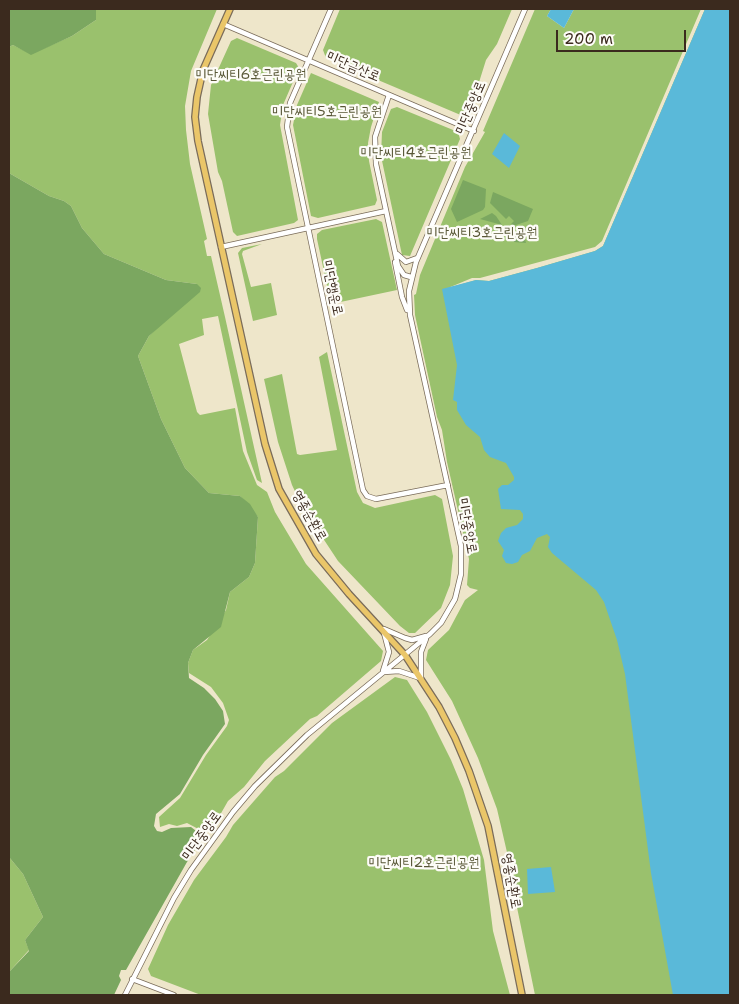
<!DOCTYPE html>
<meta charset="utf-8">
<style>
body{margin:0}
#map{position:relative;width:739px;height:1004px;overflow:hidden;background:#eee6ca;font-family:"Shantell Sans",sans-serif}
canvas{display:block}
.frame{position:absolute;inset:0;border:10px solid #3b2a1e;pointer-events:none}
.scale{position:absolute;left:556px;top:30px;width:130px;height:22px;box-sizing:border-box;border:2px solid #3b2a1e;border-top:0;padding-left:6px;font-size:15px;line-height:18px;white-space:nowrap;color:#3b2a1e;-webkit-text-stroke:4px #fdfcf7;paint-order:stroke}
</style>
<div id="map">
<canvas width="739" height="1004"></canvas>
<div class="frame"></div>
<div class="scale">200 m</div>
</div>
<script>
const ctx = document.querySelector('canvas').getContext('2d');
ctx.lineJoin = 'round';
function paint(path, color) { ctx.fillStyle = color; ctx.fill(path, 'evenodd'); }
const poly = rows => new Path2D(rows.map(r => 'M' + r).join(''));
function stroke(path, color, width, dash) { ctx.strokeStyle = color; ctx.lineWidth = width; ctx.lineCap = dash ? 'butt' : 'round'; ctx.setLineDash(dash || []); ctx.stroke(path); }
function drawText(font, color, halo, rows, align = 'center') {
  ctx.font = font + ' "Shantell Sans","Poor Story",sans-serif'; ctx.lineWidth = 4.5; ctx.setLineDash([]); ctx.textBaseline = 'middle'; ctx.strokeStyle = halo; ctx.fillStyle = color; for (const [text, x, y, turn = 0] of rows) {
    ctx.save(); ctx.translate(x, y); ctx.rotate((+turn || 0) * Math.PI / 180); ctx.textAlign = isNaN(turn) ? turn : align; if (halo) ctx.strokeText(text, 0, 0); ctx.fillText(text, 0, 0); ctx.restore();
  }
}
paint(poly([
 [96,9,217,9,191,71,185,106,186,130,190,164,207,239,204,241,207,256,211,256,225,317,262,483,257,480,247,452,218,316,202,319,204,335,179,344,197,412,200,415,235,408,243,451,257,485,267,492,275,512,306,564,383,651,381,661,317,716,310,719,265,761,244,787,228,801,216,822,206,833,187,823,177,826,169,824,160,827,159,817,180,798,206,755,227,726,229,720,223,703,211,687,189,673,188,663,193,650,207,640,226,610,230,592,249,577,255,563,258,517,240,496,209,493,185,468,161,419,138,356,149,336,170,315,197,284,166,280,104,254,82,228,71,206,64,201,49,196,9,173,9,47,13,45,31,54,72,36,96,20],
 [340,9,512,9,497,44,486,60,470,111,463,116,326,58,323,50],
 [535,9,551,9,547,16,564,28,574,9,701,9,602,241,595,247,480,278,472,278,448,288,476,280,489,281,537,268,595,251,603,246,705,9,730,9,730,995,535,995,512,883,511,878,515,874,514,865,509,861,497,809,478,758,452,701,426,660,428,650,449,630,465,600,478,590,470,588,467,585,469,559,447,462,442,430,437,417,415,315,414,295,416,294,420,275,465,167,485,132,483,131],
 [237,38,296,63,299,68,283,105,280,125,298,220,294,223,237,236,233,232,222,181,218,172,208,114,211,85,231,41],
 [311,73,379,102,371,127,368,143,369,161,377,200,375,205,318,218,311,216,293,125,297,105],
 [397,107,458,132,460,139,410,256,402,255,381,156,382,132,391,109],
 [376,219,382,222,397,290,331,304,317,239,317,234,322,230],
 [262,244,243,251,242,254,251,287,271,283,277,315,253,321,238,253,242,248],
 [327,352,357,492,363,503,375,508,435,495,442,499,453,556,450,585,441,608,415,633,409,633,400,626,338,561,303,508,292,485,278,442,264,379,282,374,297,454,300,455,337,450,319,357],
 [395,677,407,680,427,712,451,760,463,789,484,860,493,931,510,995,201,995,151,976,148,969,168,925,194,880,226,837,233,825,275,777,284,771,332,723],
 [9,857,23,874,43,917,25,940,29,950,9,972]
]), '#9ac16d');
paint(poly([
 [9,9,96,9,96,20,72,36,31,55,13,45,9,47],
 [9,173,49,196,64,201,71,206,82,228,104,254,166,280,197,284,201,288,200,292,149,336,138,356,161,419,185,468,209,493,240,496,250,504,258,517,255,563,249,577,230,592,221,627,193,650,188,663,189,678,204,688,215,699,223,711,225,724,203,755,180,794,156,814,154,826,157,831,162,832,171,828,191,827,204,837,187,862,126,970,121,970,119,976,121,980,114,995,9,995,9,972,29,951,25,940,43,917,23,874,9,857],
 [463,180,486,189,485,207,483,210,457,222,451,209],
 [493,192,533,209,528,221,513,226,511,224,514,221,509,216,506,219,490,203],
 [492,213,496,216,502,225,480,219],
 [523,231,526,243,514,242,510,236]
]), '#7ba760');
paint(poly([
 [551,9,574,9,564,28,547,16],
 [705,9,730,9,730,995,673,995,651,873,625,674,617,640,604,602,596,590,552,553,548,547,550,537,547,534,537,538,530,551,522,555,518,562,512,564,506,563,502,556,504,550,498,541,501,533,506,528,517,525,523,519,523,514,520,510,501,509,498,489,502,485,508,485,514,480,514,477,506,463,490,457,484,450,480,437,466,425,457,410,457,402,453,400,457,365,442,289,476,280,489,281,537,268,595,251,603,246],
 [504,133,520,146,509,168,492,154],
 [551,867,555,892,528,894,527,869]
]), '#5ab9d9');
const minor = poly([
 [331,9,290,103,287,127,363,490,367,496,376,499,448,485],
 [223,24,474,131],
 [389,95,375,137,376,164,398,266,404,275,411,277],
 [221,247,386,211],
 [397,254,406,262,417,258],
 [395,262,402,297,407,310],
 [384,629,405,638,412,640,426,636],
 [383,671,389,652,384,633],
 [384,672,399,671,420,678],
 [421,679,421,652,426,639],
 [132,979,174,995],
 [125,995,174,898,191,870,233,812,255,786,307,735,430,634,441,623,455,599,461,574,461,546,410,315,409,291,416,262,525,9]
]);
const major = poly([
 [230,9,203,70,197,97,195,117,198,141,265,444,279,489,316,554,349,594,405,655,439,707,455,738,469,771,488,826,522,995]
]);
stroke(minor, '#7a6c5a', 6);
stroke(major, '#7a6c5a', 8);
stroke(minor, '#fff', 4.5);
stroke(major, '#eac669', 5.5);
drawText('14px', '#3b2a1e', '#fdfcf7', [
 ["미단금산로",353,67,23],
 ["미단중앙로",471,108,-67],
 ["미단행운로",332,288,78],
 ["영종순환로",309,516,61],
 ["미단중앙로",467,526,80],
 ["미단중앙로",202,836,-54],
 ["영종순환로",511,881,80]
]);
drawText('14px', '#585736', '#fdfcf7', [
 ["미단씨티6호근린공원",251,75],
 ["미단씨티5호근린공원",327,112],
 ["미단씨티4호근린공원",416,153],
 ["미단씨티3호근린공원",482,233],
 ["미단씨티2호근린공원",424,863]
]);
</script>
